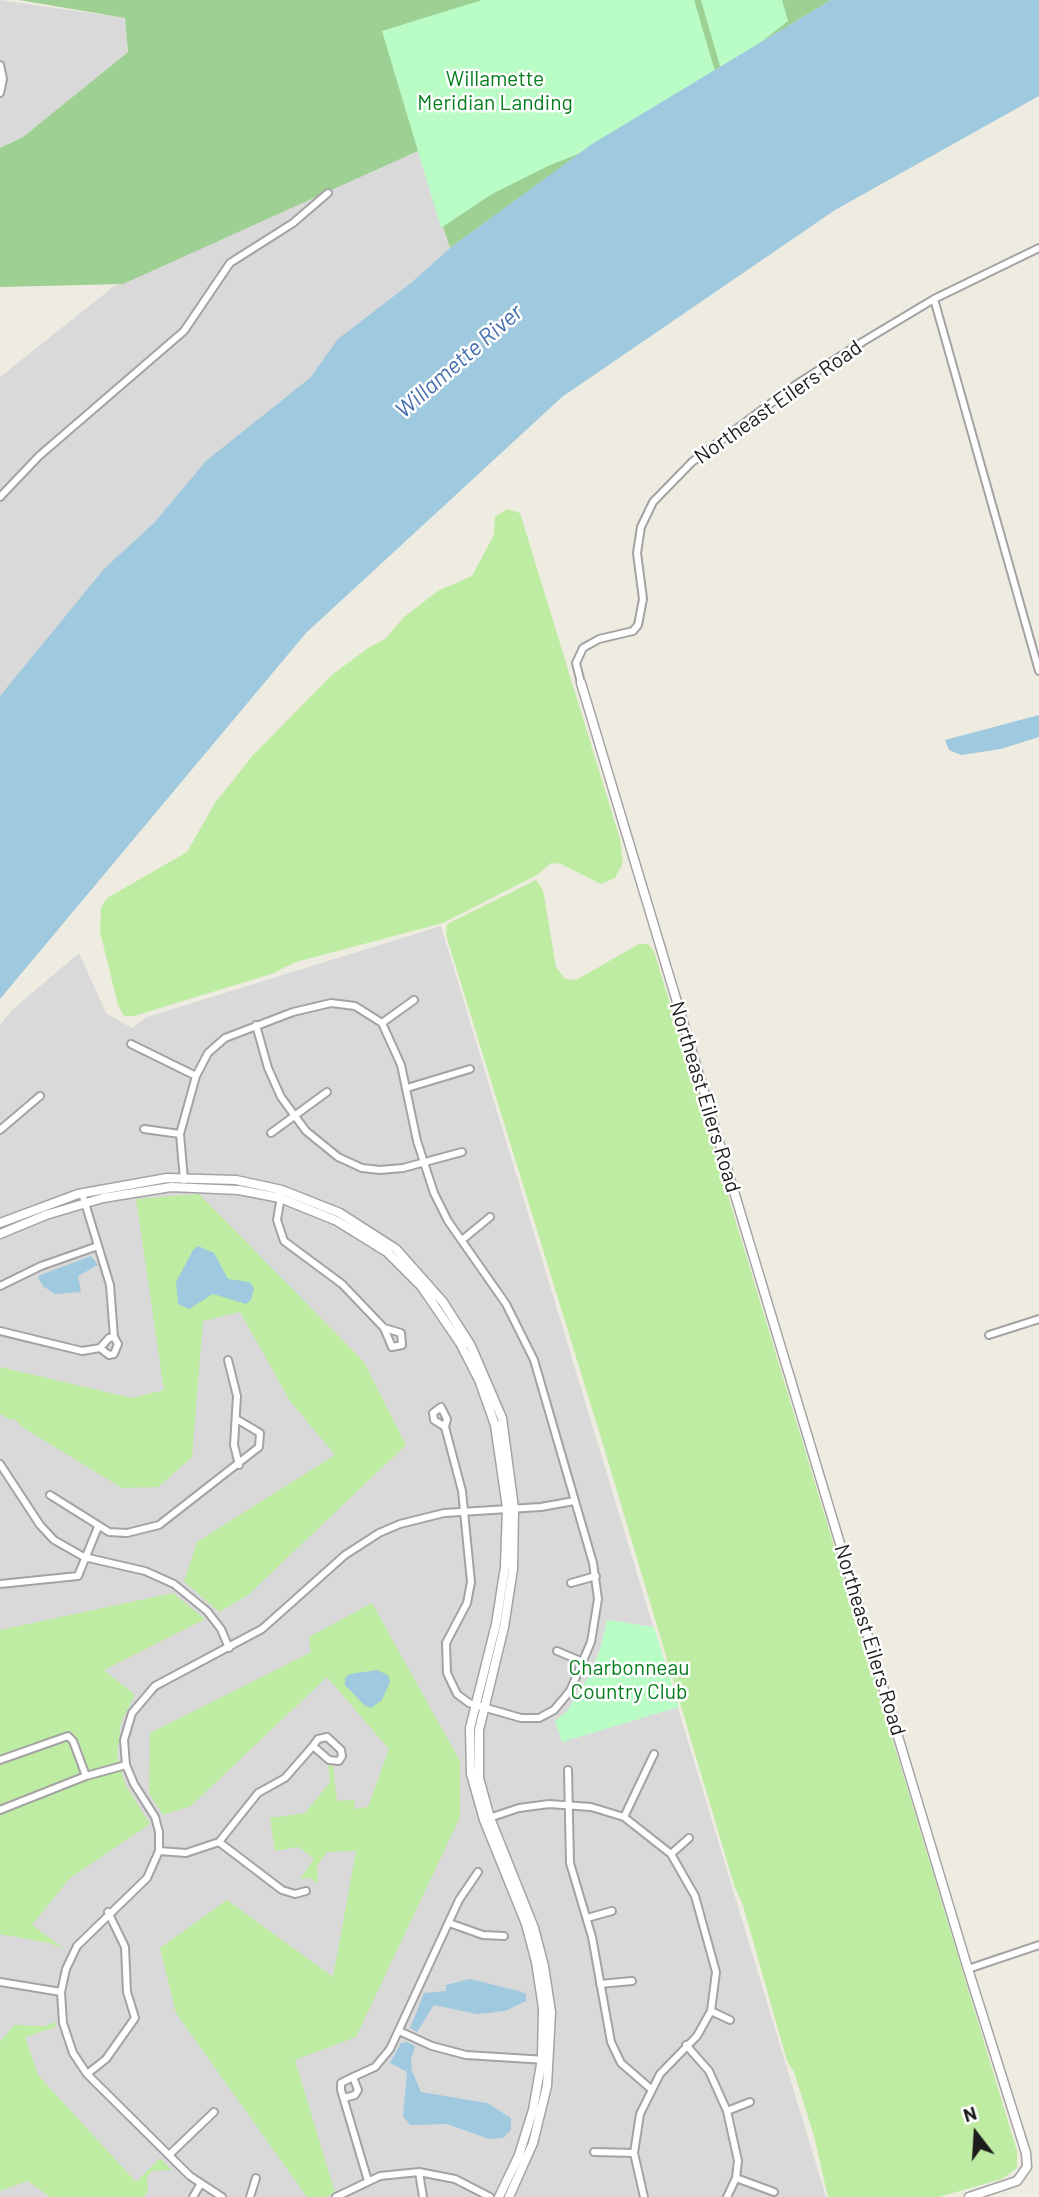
<!DOCTYPE html>
<style>
body{margin:0}
#map{position:relative;width:1039px;height:2197px;overflow:hidden;background:#eeebe1;font-family:Barlow,sans-serif}
canvas{display:block}
.north{position:absolute;left:941px;top:2099px;width:70px;height:70px;-webkit-text-stroke:5px #fff;paint-order:stroke;rotate:343deg;font-size:19px;font-weight:700;line-height:28px;text-align:center;color:#1c1c1c}
.north::after{content:'';display:block;margin:auto;width:24px;height:32px;background:#1c1c1c;clip-path:polygon(50% 0,100% 100%,50% 72%,0 100%)}
</style>
<div id="map">
<canvas width="1039" height="2197"></canvas>
<div class="north">N</div>
</div>
<script>
const ctx = document.querySelector('canvas').getContext('2d');
ctx.lineJoin = 'round';
function paint(path, color) { ctx.fillStyle = color; ctx.fill(path, 'evenodd'); }
const poly = rows => new Path2D(rows.map(r => 'M' + r).join(''));
function stroke(path, color, width, dash) { ctx.strokeStyle = color; ctx.lineWidth = width; ctx.lineCap = dash ? 'butt' : 'round'; ctx.setLineDash(dash || []); ctx.stroke(path); }
function drawText(font, color, halo, rows, align = 'center') {
  ctx.font = font + ' Barlow,sans-serif'; ctx.lineWidth = 5; ctx.setLineDash([]); ctx.textBaseline = 'middle'; ctx.strokeStyle = halo; ctx.fillStyle = color; for (const [text, x, y, turn = 0] of rows) {
    ctx.save(); ctx.translate(x, y); ctx.rotate((+turn || 0) * Math.PI / 180); ctx.textAlign = isNaN(turn) ? turn : align; if (halo) ctx.strokeText(text, 0, 0); ctx.fillText(text, 0, 0); ctx.restore();
  }
}
paint(poly([
 [0,0,125,18,128,52,23,137,0,148],
 [418,151,450,248,310,378,36,654,0,696,0,377,113,287],
 [441,926,826,2197,0,2197,0,1025,12,1010,79,953,106,1013,132,1028,147,1017]
]), '#dad9d9');
paint(poly([
 [507,509,520,513,620,839,623,863,615,878,601,884,561,864,551,863,537,875,443,923,296,962,271,974,134,1016,124,1016,118,1005,100,932,101,908,107,898,187,852,215,803,253,755,333,674,368,648,385,639,404,617,438,591,472,576,494,535,495,517],
 [536,880,543,890,556,967,565,979,576,980,639,944,648,944,654,951,1017,2151,1017,2168,1002,2179,939,2197,828,2197,814,2136,794,2072,787,2061,742,1902,735,1888,605,1451,446,935,447,924],
 [199,1194,364,1362,406,1445,248,1595,219,1612,184,1581,197,1542,335,1455,290,1401,240,1312,203,1321,192,1457,158,1487,122,1488,22,1427,14,1418,11,1420,0,1414,0,1367,132,1398,164,1390,136,1199],
 [173,1593,205,1619,104,1670,135,1695,121,1722,117,1755,125,1784,150,1824,70,1878,32,1925,66,1950,50,1943,0,1934,0,1630],
 [372,1603,460,1761,460,1817,356,2037,295,2060,335,2193,325,2197,307,2197,176,2013,160,1948,227,1900,333,1977,356,1851,327,1852,317,1866,318,1884,310,1878,300,1879,314,1859,299,1847,275,1851,270,1818,305,1813,330,1782,328,1763,333,1766,337,1801,354,1800,355,1809,368,1807,389,1749,327,1677,191,1806,163,1815,149,1793,150,1733,311,1652,309,1637],
 [55,2022,56,2027,25,2037,38,2075,136,2182,160,2158,172,2170,152,2171,147,2177,148,2192,143,2197,50,2197,28,2181,0,2191,0,2042,14,2025,45,2026]
]), '#bfeca3');
paint(poly([
 [19,0,831,0,593,144,450,248,418,151,123,284,0,287,0,148,23,137,128,52,125,18]
]), '#9ed093');
paint(poly([
 [482,0,694,0,717,78,611,141,548,166,492,194,441,228,382,31],
 [701,0,782,0,788,21,722,73],
 [607,1620,654,1627,679,1707,562,1742,555,1721,567,1711,587,1679,600,1650]
]), '#bafcc6');
paint(poly([
 [831,0,1039,0,1039,96,835,210,562,397,306,633,0,999,0,696,104,569,154,523,206,461,310,378,338,339,411,283,450,248,592,144],
 [1039,715,1039,737,1001,749,961,755,949,750,945,740],
 [198,1246,214,1253,228,1279,250,1282,254,1289,251,1300,246,1304,213,1294,189,1309,178,1304,176,1282,193,1250],
 [91,1256,98,1265,78,1276,81,1292,55,1294,43,1286,39,1279,38,1276],
 [377,1670,388,1675,390,1682,382,1700,371,1708,365,1706,345,1685,345,1678,350,1674],
 [470,1979,522,1992,526,1994,526,2001,505,2011,477,2014,434,2005,417,2032,410,2028,424,1993,446,1991,446,1985],
 [407,2042,415,2046,411,2059,412,2071,421,2092,487,2103,511,2118,511,2130,503,2138,489,2139,447,2124,410,2125,403,2116,407,2072,390,2063,401,2043]
]), '#9ec9de');
const minor = poly([
 [0,65,3,79,0,93],
 [934,299,1039,671],
 [0,497,39,456,184,331,230,263,293,223,328,193],
 [581,683,576,663,583,648,599,639,633,631,638,625,643,599,637,553,641,527,653,502,692,462,794,386,864,341,934,299,1039,248],
 [382,1023,414,1000],
 [256,1025,268,1068,281,1097,306,1131,338,1157,362,1168,380,1170,403,1168,462,1152],
 [131,1044,196,1076],
 [407,1088,470,1069],
 [144,1129,180,1134],
 [0,1130,40,1096],
 [271,1133,327,1092],
 [184,1180,180,1134,196,1076,208,1053,225,1038,293,1012,331,1003,355,1006,382,1023,401,1065,417,1141,434,1193,448,1221,506,1304,534,1360,593,1563,598,1599,591,1642,570,1691,554,1710,539,1718,521,1718,469,1703,457,1694,447,1673,446,1643,467,1603,471,1582,462,1491,445,1427],
 [282,1190,277,1220,284,1241,342,1284,384,1328,392,1347,402,1345,401,1333,384,1328],
 [82,1193,110,1285,114,1337],
 [462,1240,490,1217],
 [0,1286,41,1266,98,1246],
 [0,1331,82,1351,100,1348,109,1338,114,1337,118,1344,114,1354,109,1355,100,1348],
 [989,1335,1039,1319],
 [228,1360,237,1396,234,1445,239,1465],
 [441,1407,447,1419,445,1427,434,1420,433,1413,441,1407],
 [0,1464,40,1525,54,1540,84,1557,145,1571,174,1584,207,1611,221,1629,229,1648],
 [50,1495,109,1532,127,1533,159,1525,259,1447,260,1433,238,1420],
 [571,1583,596,1576],
 [0,1584,78,1576,98,1527],
 [557,1651,583,1662],
 [327,1737,341,1750,342,1756,339,1761,329,1760,313,1746,318,1739,327,1737],
 [0,1760,68,1736,73,1741,86,1776],
 [568,1770,570,1863,592,1937,611,2042,621,2063,651,2089],
 [0,1810,86,1776,126,1765],
 [624,1817,654,1754],
 [489,1818,519,1808,549,1804,591,1807,624,1817,671,1854,695,1896,716,1972,711,2011,697,2036,660,2074,640,2114,634,2153,644,2197],
 [219,1842,282,1890,295,1894,306,1891],
 [159,1851,186,1853,219,1842,258,1793,285,1778,313,1746],
 [671,1854,689,1838],
 [587,1918,612,1911],
 [449,1923,483,1935,504,1936],
 [968,1969,1039,1945],
 [0,1982,61,1992],
 [600,1984,632,1981],
 [711,2011,730,2020],
 [399,2031,432,2046,466,2055,546,2060],
 [686,2045,709,2071,727,2111,738,2161,736,2178,727,2197],
 [87,2074,106,2059,135,2018,127,1992,125,1947,108,1912],
 [353,2077,375,2067,390,2049,459,1900,478,1872],
 [344,2098,355,2095,358,2090,353,2077,341,2083,341,2090,368,2181],
 [727,2111,750,2102],
 [594,2152,634,2153],
 [169,2155,214,2112],
 [419,2172,423,2197],
 [736,2178,774,2192],
 [193,2197,200,2185],
 [222,2197,190,2176,87,2074,73,2053,63,2023,61,1992,66,1969,77,1946,147,1878,159,1851,159,1832,155,1817,134,1784,126,1765,124,1740,132,1713,155,1686,262,1629,345,1555,379,1533,400,1524,444,1513,541,1507,574,1501],
 [250,2197,256,2178],
 [336,2197,380,2176,419,2172,455,2179,490,2197]
]);
const tertiary = poly([
 [581,683,968,1969,1026,2153,1027,2167,1017,2181,969,2197],
 [0,1223,78,1194,167,1178,236,1180,282,1190,340,1213,396,1249,443,1302,471,1346,502,1418,514,1508,513,1569,504,1627,479,1730,479,1778,490,1818,534,1928,544,1966,551,2012,547,2086,533,2143,509,2197],
 [0,1234,46,1215,103,1198,171,1187,239,1190,280,1198,337,1221,387,1252,421,1286,460,1343,479,1380,495,1425,507,1508,505,1567,496,1624,470,1728,471,1774,484,1820,526,1924,536,1962,543,2008,542,2059,533,2110,519,2155,499,2197]
]);
stroke(minor, '#a3a3a3', 10);
stroke(tertiary, '#a3a3a3', 11);
stroke(minor, '#fff', 6);
stroke(tertiary, '#fff', 8);
drawText('21px', '#067e1d', '#fff', [
 ["Willamette",495,79],
 ["Meridian Landing",495,103],
 ["Charbonneau",629,1668],
 ["Country Club",629,1692]
]);
drawText('21px', '#1c1c1c', '#fff', [
 ["Northeast Eilers Road",778,402,-35],
 ["Northeast Eilers Road",705,1097,73],
 ["Northeast Eilers Road",870,1640,73]
]);
drawText('italic 23px', '#446eaf', '#fff', [
 ["Willamette River",459,361,-41]
]);
</script>
